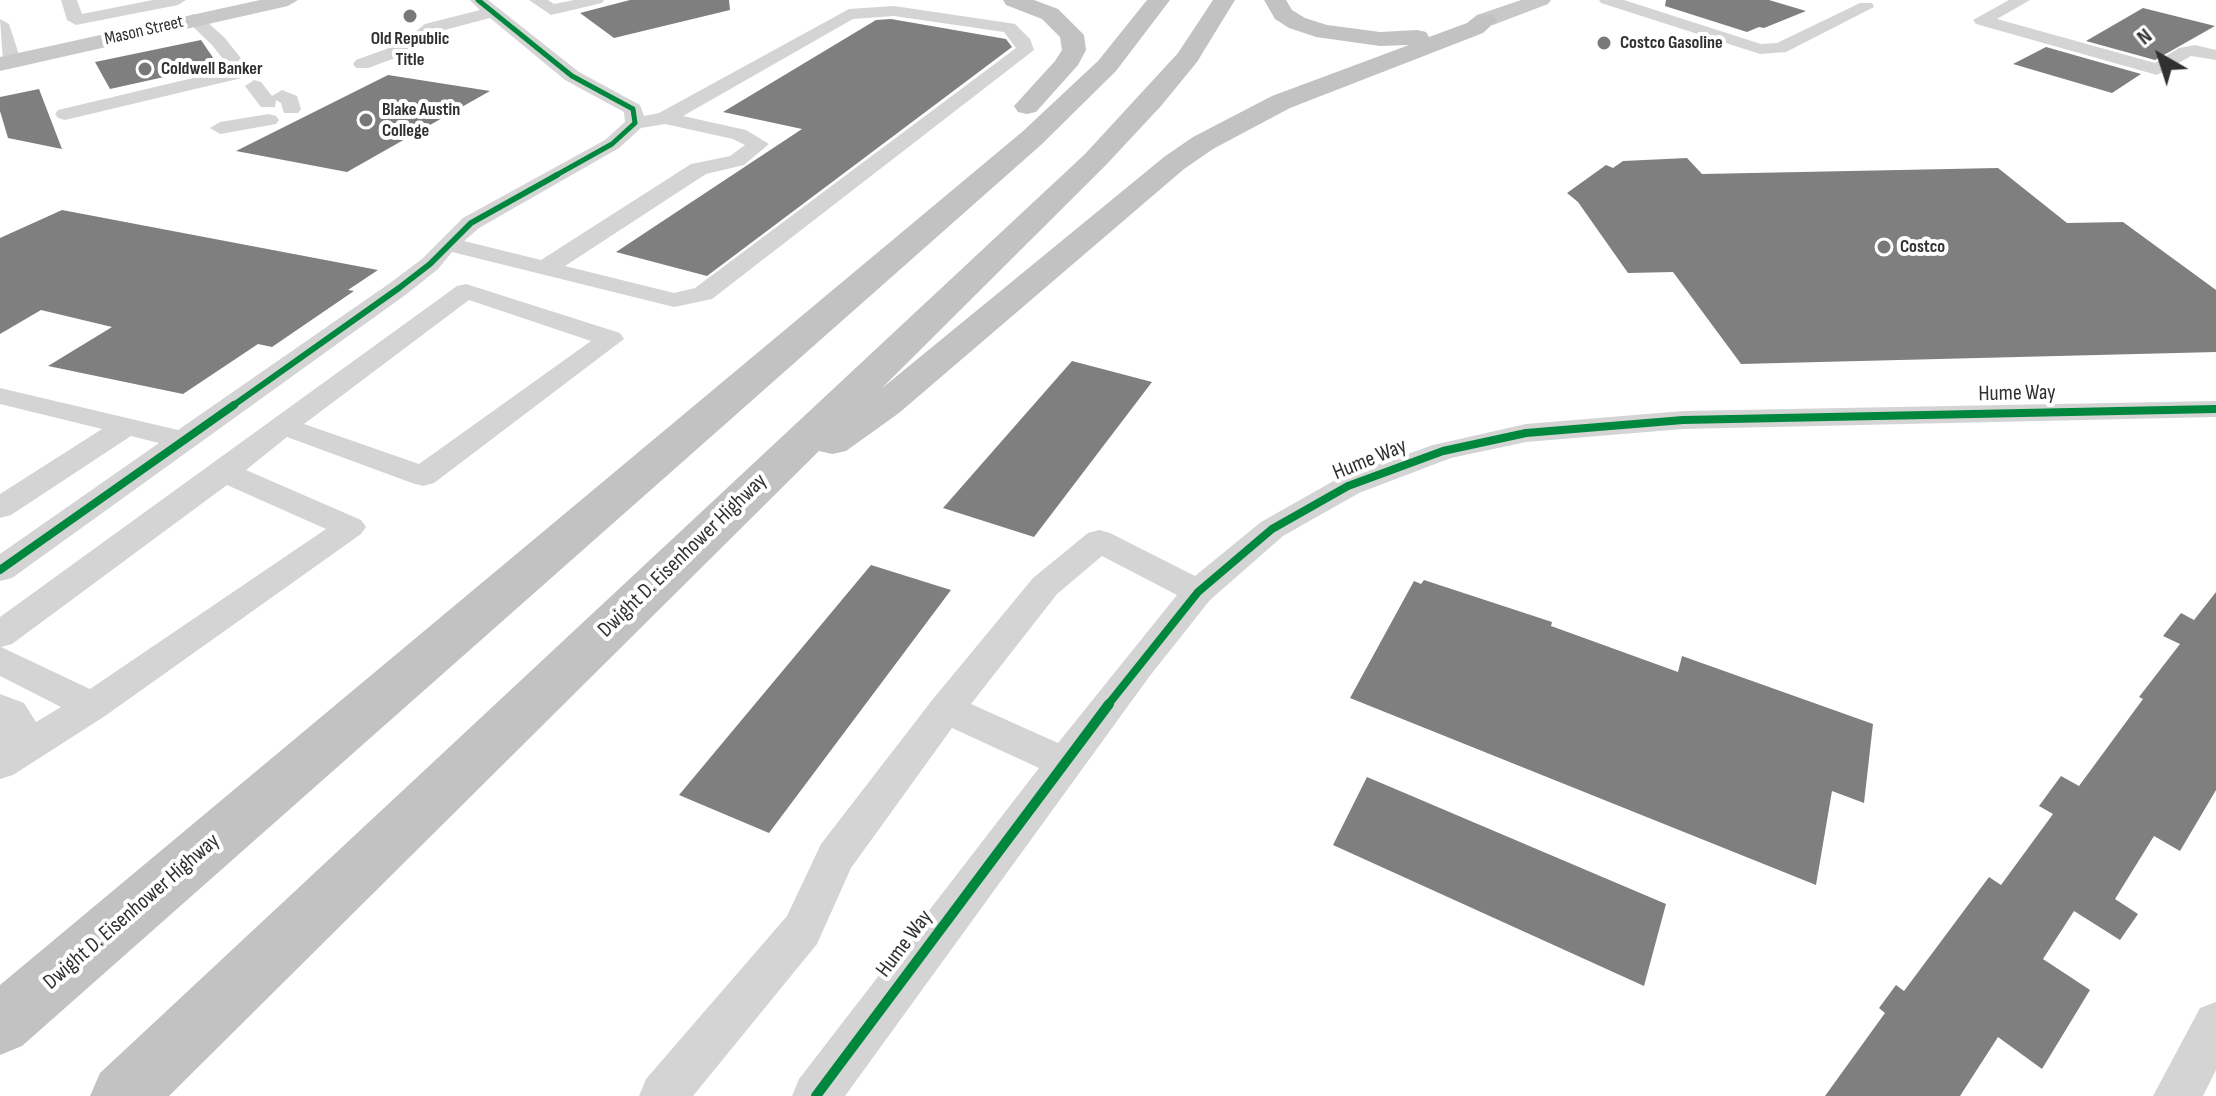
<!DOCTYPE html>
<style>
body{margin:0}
#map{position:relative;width:2216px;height:1096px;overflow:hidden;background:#fff;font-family:"Sofia Sans Condensed",sans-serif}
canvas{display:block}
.north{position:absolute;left:2120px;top:16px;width:80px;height:80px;-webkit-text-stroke:6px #fff;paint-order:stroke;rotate:321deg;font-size:22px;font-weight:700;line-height:32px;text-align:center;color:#303030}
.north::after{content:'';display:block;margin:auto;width:28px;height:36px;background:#303030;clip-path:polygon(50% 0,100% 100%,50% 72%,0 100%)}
</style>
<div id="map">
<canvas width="2216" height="1096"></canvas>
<div class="north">N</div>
</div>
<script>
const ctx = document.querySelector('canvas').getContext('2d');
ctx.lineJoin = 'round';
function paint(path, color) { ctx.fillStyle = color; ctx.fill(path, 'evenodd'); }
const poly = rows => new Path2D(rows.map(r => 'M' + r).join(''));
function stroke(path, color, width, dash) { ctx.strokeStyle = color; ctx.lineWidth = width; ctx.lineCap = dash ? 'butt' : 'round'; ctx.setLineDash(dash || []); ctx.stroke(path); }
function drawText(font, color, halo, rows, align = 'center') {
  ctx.font = font + ' "Sofia Sans Condensed",sans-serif'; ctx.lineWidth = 8; ctx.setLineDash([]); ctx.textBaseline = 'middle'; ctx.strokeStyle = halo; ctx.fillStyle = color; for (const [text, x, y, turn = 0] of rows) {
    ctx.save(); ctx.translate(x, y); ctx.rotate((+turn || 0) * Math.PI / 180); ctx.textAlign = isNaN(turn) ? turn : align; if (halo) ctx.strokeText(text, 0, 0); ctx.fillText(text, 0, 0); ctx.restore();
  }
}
paint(poly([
 [630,0,729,0,730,10,614,38,580,13],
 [1666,0,1769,0,1806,11,1764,28,1759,27,1747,32,1665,6],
 [2143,8,2215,26,2155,60,2086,41],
 [891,19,1006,39,1012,47,707,276,616,252,802,129,723,112,876,20],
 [201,40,218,65,110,89,95,62],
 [2046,47,2141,74,2112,93,2013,64],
 [388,75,490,91,347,172,236,151],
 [39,89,62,149,8,138,0,111,0,97],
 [1687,158,1702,174,1998,168,2067,223,2123,222,2216,290,2216,352,1741,364,1673,272,1628,273,1578,202,1567,193,1606,165,1613,168,1623,161],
 [62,210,378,270,348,290,354,291,272,347,258,344,183,394,48,366,112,327,41,310,0,334,0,238],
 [1072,361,1152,382,1034,537,943,508],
 [871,565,951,590,769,833,679,795],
 [1424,580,1552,622,1551,626,1678,672,1682,656,1873,724,1864,803,1832,791,1816,885,1350,698,1414,581,1421,584],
 [2216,592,2216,790,2180,851,2154,836,2115,899,2138,914,2120,940,2074,911,2043,959,2090,990,2042,1069,1998,1037,1960,1096,1825,1096,1885,1013,1879,1008,1896,985,1904,991,1989,877,2001,885,2053,814,2039,806,2061,776,2079,786,2143,699,2139,697,2180,644,2163,636,2181,613,2194,620],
 [1367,777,1666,904,1644,986,1333,845]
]), '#7f7f7f');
paint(poly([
 [61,0,77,0,82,14,153,0,186,0,178,5,76,25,67,20,61,0],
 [470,0,488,0,579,72,640,105,644,116,659,113,849,9,894,6,1009,23,1015,24,1030,39,1034,50,712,299,674,307,452,252,438,269,408,293,12,578,0,581,0,554,159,443,131,436,11,515,0,518,0,494,102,429,0,404,0,388,178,430,390,283,422,259,463,218,605,140,625,122,624,112,565,80,490,18,437,32,412,52,368,68,356,68,353,64,356,60,400,44,425,24,480,10,470,0],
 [894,16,1004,32,1016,48,695,288,674,293,565,266,706,174,744,165,769,144,746,130,683,116,853,19,894,16],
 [665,124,733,139,745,145,730,156,691,164,541,260,464,241,479,228,619,148,641,128,665,124],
 [529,0,548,0,554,4,574,0,604,0,602,3,551,15,529,0],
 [1599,0,1624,0,1761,44,1777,43,1860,3,1872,3,1874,7,1786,52,1760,54,1601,3,1599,0],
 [2009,0,2030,0,1997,19,2155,63,2179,48,2195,45,2216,50,2216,60,2191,56,2157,75,1976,24,1973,20,2009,0],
 [193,14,199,15,224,37,252,72,250,76,65,120,58,118,55,114,58,110,231,69,212,45,185,19,193,14],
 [0,19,9,24,21,61,18,65,6,65,3,61,0,19],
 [254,80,261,82,272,96,282,90,297,96,301,109,298,113,284,113,281,103,276,100,275,107,261,107,245,86,254,80],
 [269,114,276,116,279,120,276,124,220,134,210,128,220,122,269,114],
 [466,284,620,333,624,339,434,483,423,486,412,483,287,437,246,470,361,520,366,527,361,534,105,716,13,775,0,779,0,694,24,703,36,722,61,707,0,676,0,617,457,286,466,284],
 [469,300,591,341,419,464,304,424,469,300],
 [227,485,326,529,90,689,1,647,12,644,227,485],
 [2216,401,2216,417,1683,429,1526,442,1451,458,1359,493,1283,536,1210,600,1149,677,845,1096,792,1096,799,1079,1039,768,952,728,851,868,817,944,693,1096,639,1096,646,1079,787,916,821,844,933,699,1033,578,1088,533,1099,530,1110,533,1195,576,1261,522,1337,479,1433,445,1526,424,1683,411,2216,401],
 [1102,556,1177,595,1058,743,971,704,1057,594,1102,556],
 [2216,1002,2216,1070,2203,1096,2153,1096,2200,1008,2216,1002]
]), '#d4d4d4');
paint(poly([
 [260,0,298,0,288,6,0,71,0,57,260,0],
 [1521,0,1551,0,1548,4,1493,25,1485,26,1474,20,1477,15,1521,0]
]), '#c8c8c8');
paint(poly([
 [1003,0,1034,0,1058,9,1084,35,1086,50,1078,65,1036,112,1027,114,1018,112,1014,106,1055,61,1062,50,1060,37,1042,19,1006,5,1003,0],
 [1147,0,1170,0,1116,71,1042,144,22,1046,0,1055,0,985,1022,132,1098,61,1147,0],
 [1213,0,1235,0,1197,62,1161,106,1105,166,881,389,1164,157,1193,137,1272,96,1409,45,1380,46,1316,37,1289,28,1275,19,1264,0,1286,0,1292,10,1305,18,1327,25,1380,32,1417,30,1426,32,1429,37,1467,23,1477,15,1493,15,1497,20,1483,33,1290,108,1213,149,1184,169,899,413,846,451,832,454,819,451,169,1096,90,1096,100,1073,1085,154,1178,53,1213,0]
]), '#c2c2c2');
stroke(poly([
 [478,0,572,76,633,109,635,123,612,144,553,177]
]), '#00873e', 5);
stroke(poly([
 [231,407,399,288,430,264,471,223,557,175]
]), '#00873e', 6);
stroke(poly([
 [0,570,234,405],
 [1107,706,1198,592,1272,529,1348,486,1443,451,1526,433,1683,420,2216,409]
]), '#00873e', 8);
stroke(poly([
 [816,1096,1109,704]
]), '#00873e', 10);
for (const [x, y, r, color] of [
 [410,16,8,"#787878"],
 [1604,43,8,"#787878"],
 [145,69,8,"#787878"],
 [366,120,8,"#787878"],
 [1884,247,8,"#787878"]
]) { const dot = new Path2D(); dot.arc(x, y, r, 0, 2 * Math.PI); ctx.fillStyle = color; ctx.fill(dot); stroke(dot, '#fff', 3); }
drawText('18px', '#303030', '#fff', [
 ["Mason Street",144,31,-13]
]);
drawText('bold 18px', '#303030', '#fff', [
 ["Old Republic",410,39,"center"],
 ["Title",410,60,"center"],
 ["Costco Gasoline",1620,43],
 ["Coldwell Banker",161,69],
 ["Blake Austin",382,110],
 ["College",382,131],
 ["Costco",1900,247]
], 'left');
drawText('22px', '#303030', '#fff', [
 ["Hume Way",2017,394,-1],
 ["Hume Way",1370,460,-22],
 ["Dwight D. Eisenhower Highway",683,556,-44],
 ["Dwight D. Eisenhower Highway",132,912,-41],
 ["Hume Way",905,944,-53]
]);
</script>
